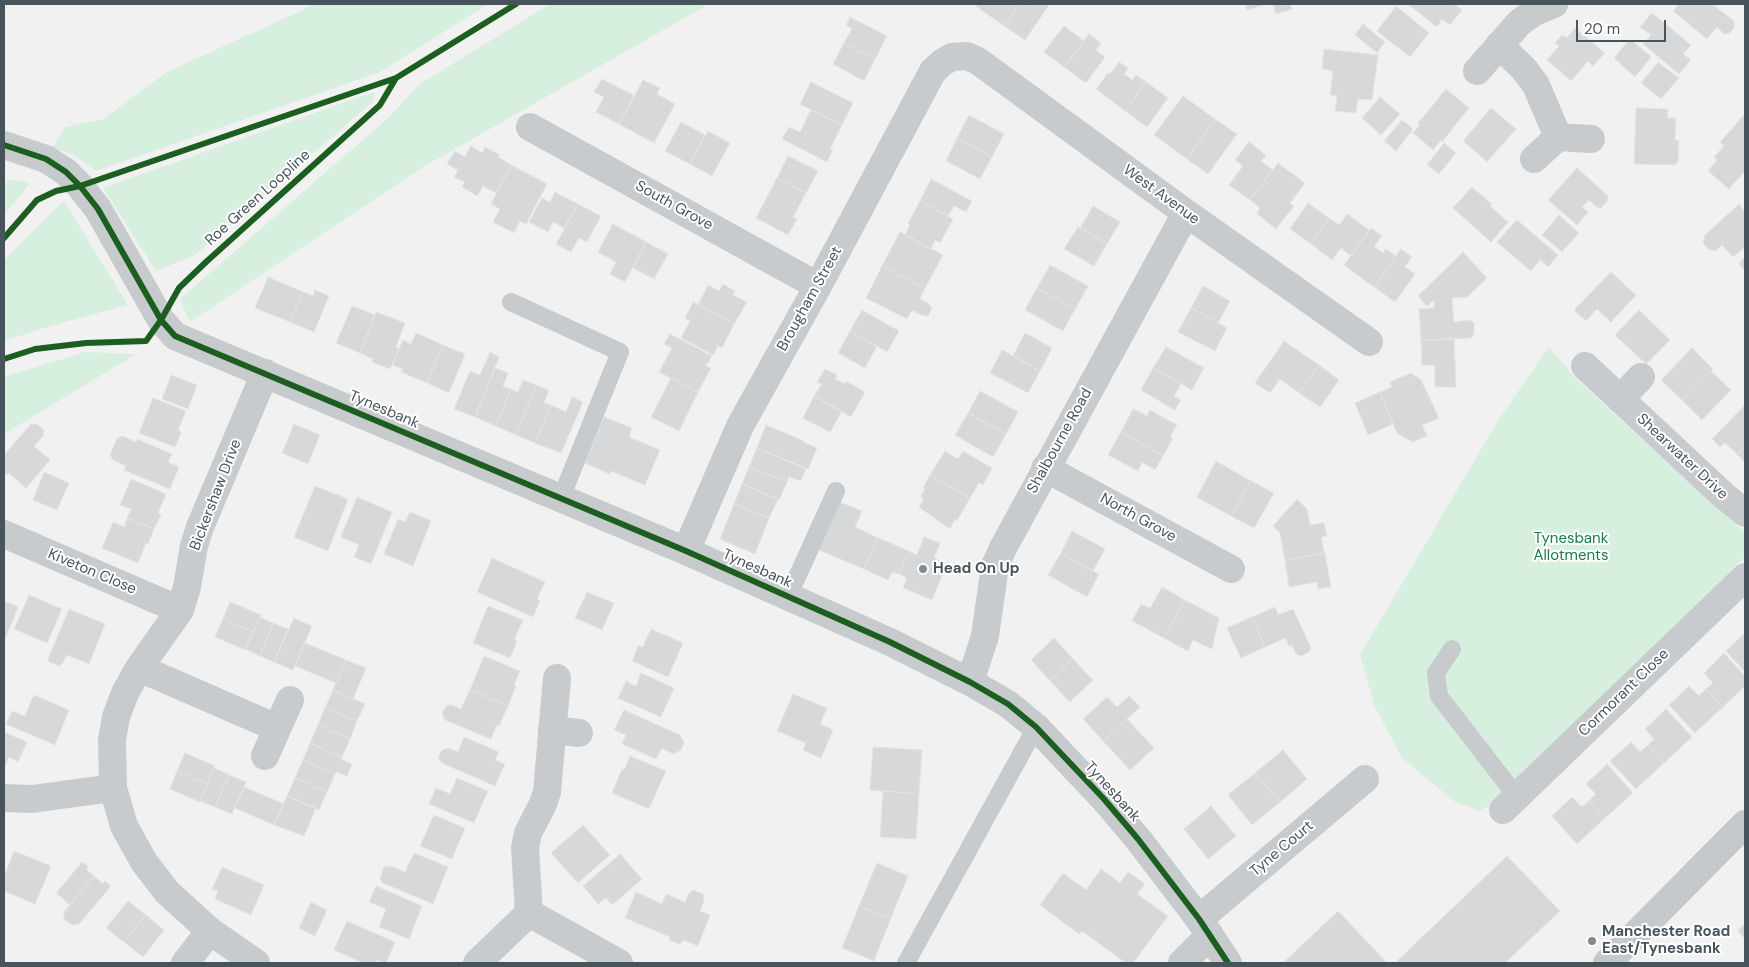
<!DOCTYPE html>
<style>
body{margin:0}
#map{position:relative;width:1749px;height:967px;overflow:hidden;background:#f1f1f1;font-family:"DM Sans",sans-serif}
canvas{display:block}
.frame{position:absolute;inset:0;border:5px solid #48545c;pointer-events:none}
.scale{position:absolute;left:1576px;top:20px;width:90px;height:22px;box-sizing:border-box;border:2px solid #48545c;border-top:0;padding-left:6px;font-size:15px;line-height:18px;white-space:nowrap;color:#48545c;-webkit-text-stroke:4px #fff;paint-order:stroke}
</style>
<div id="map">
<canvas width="1749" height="967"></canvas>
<div class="frame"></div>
<div class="scale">20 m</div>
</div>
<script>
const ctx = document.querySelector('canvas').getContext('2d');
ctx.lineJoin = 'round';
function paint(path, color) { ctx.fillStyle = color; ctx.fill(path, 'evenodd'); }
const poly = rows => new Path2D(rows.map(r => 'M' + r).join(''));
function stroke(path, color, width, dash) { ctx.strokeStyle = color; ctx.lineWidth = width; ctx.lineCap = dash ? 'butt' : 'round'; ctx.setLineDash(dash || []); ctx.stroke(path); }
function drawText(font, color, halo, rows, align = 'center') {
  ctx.font = font + ' "DM Sans",sans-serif'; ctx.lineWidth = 4; ctx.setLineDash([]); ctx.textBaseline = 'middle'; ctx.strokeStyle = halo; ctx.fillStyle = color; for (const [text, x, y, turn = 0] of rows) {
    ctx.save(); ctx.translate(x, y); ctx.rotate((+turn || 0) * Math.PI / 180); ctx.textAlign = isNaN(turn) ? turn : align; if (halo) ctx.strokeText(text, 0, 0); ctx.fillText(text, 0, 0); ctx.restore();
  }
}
paint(poly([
 [311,4,488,4,380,72,96,171,73,154,52,148,65,127,103,119,167,72,301,11],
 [550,4,709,4,423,167,190,322,180,299,387,119,420,84],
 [374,92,374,101,195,255,156,271,103,188],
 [9,179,30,183,4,215,4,186],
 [64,201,128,305,54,325,4,341,4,260],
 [1549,347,1574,377,1745,533,1745,557,1487,807,1479,811,1454,801,1402,758,1374,705,1360,655,1499,419],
 [85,352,136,354,4,434,4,377]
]), '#d6efde');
const building = poly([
 [973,4,1020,4,1004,26,973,4],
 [1020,4,1031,4,1034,6,1036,4,1047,4,1049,5,1025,40,1004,26,1020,4],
 [1245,4,1263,4,1263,5,1247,10,1245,4],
 [1273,4,1290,4,1292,9,1276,14,1273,4],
 [1408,4,1454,4,1462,10,1450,25,1442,19,1437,27,1408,4],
 [1679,4,1712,4,1734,21,1734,28,1730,33,1724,34,1717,27,1707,39,1673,11,1679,4],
 [1396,6,1429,33,1410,57,1377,31,1396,6],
 [1652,13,1691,45,1683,54,1691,60,1679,74,1643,44,1651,35,1640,27,1652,13],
 [850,17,887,36,875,59,844,43,852,29,846,25,850,17],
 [1363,24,1385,42,1377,53,1355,35,1363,24],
 [1064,26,1084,41,1064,67,1044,52,1064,26],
 [1575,28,1605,53,1593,66,1588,61,1571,81,1547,60,1559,46,1555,43,1562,35,1567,38,1575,28],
 [1089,34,1101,43,1096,50,1105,57,1086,83,1064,67,1089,34],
 [1630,39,1651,57,1635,77,1614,58,1630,39],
 [844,43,875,59,864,81,833,64,844,43],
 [1324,49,1378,55,1372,100,1358,99,1356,113,1335,111,1337,96,1330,95,1333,71,1322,69,1324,49],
 [1119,62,1128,68,1124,74,1132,80,1136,75,1146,82,1125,111,1096,89,1108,73,1110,74,1119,62],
 [1658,62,1679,78,1661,99,1641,83,1658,62],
 [602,79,635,96,619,124,596,112,604,97,594,92,602,79],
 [643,80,660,88,657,94,675,104,654,143,619,124,643,80],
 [811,82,853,103,842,125,800,104,811,82],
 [1146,82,1168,98,1147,127,1125,111,1146,82],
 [1446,89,1469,108,1442,142,1441,140,1433,150,1413,133,1420,125,1418,123,1446,89],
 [1183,96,1215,119,1187,159,1154,135,1183,96],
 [1380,97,1400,114,1381,135,1362,118,1380,97],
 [1491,108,1516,129,1487,162,1463,141,1491,108],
 [1636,108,1668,109,1667,118,1676,118,1675,140,1679,141,1678,161,1675,165,1634,164,1636,108],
 [811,110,842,125,830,149,833,150,827,162,782,139,789,127,800,132,811,110],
 [1745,114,1745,171,1729,189,1708,171,1717,160,1714,157,1724,146,1720,142,1745,114],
 [969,115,1004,134,992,157,957,138,969,115],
 [1215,119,1237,134,1208,174,1187,159,1215,119],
 [1402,120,1413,129,1396,151,1384,141,1402,120],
 [681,122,705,135,690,164,665,151,681,122],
 [708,131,730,143,712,176,690,164,708,131],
 [957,138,992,157,980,179,946,161,957,138],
 [1249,142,1266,155,1261,161,1273,170,1250,200,1229,185,1243,166,1235,160,1249,142],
 [1444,143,1456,153,1439,174,1427,165,1444,143],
 [471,146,482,153,485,147,500,155,498,157,511,165,496,193,483,186,477,196,462,187,465,182,454,177,458,170,447,164,455,151,465,157,471,146],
 [788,156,818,171,806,193,777,178,788,156],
 [1278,163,1305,183,1290,203,1294,206,1276,229,1257,214,1260,208,1250,200,1278,163],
 [511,165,547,184,526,224,520,221,514,233,493,222,500,209,491,204,511,165],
 [1577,168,1608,196,1608,200,1601,208,1598,208,1589,200,1582,207,1588,212,1577,225,1548,200,1577,168],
 [777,178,806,193,793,217,797,219,788,235,756,218,777,178],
 [931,179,972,201,966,212,954,206,948,216,920,201,931,179],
 [1472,187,1492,204,1490,206,1508,222,1491,242,1453,208,1472,187],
 [555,192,578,204,564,228,553,222,548,232,529,222,542,198,550,202,555,192],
 [920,201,953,219,940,243,935,240,931,249,905,235,910,225,908,224,920,201],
 [1308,203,1329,218,1311,244,1290,229,1308,203],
 [578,204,601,216,587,242,579,238,571,252,556,244,578,204],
 [1739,204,1745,212,1745,247,1733,257,1722,245,1716,251,1708,249,1703,242,1705,235,1739,204],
 [1093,206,1120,222,1107,244,1080,228,1093,206],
 [1347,214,1369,230,1351,256,1341,248,1332,260,1311,244,1329,218,1339,225,1347,214],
 [1559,215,1579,233,1562,252,1542,235,1559,215],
 [1517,220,1558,255,1548,267,1540,260,1531,271,1497,242,1517,220],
 [613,224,646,242,625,282,610,274,616,262,598,252,613,224],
 [1078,227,1107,244,1094,266,1064,249,1078,227],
 [1371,228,1382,236,1374,246,1383,253,1386,249,1396,256,1374,287,1344,265,1371,228],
 [900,232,943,255,925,288,882,266,900,232],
 [646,242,668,254,654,279,633,268,646,242],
 [1401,249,1412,257,1405,267,1415,274,1395,302,1374,287,1401,249],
 [1463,252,1487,278,1467,297,1452,298,1454,322,1470,320,1474,323,1474,334,1471,338,1421,341,1419,309,1434,308,1434,300,1427,306,1418,296,1463,252],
 [1745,257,1745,271,1739,263,1745,257],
 [1050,265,1088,286,1075,309,1037,288,1050,265],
 [882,266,925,288,920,299,928,303,932,308,928,316,922,315,912,310,907,319,866,298,882,266],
 [1611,272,1636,295,1611,322,1597,309,1586,321,1574,310,1611,272],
 [268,277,303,292,290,322,255,308,268,277],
 [723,284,735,291,733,295,747,302,734,324,698,305,708,285,719,291,723,284],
 [1203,286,1230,301,1218,323,1191,308,1203,286],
 [1037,288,1075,309,1063,331,1025,310,1037,288],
 [315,290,329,296,314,332,290,322,303,292,313,296,315,290],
 [693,302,734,324,722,348,718,346,713,355,681,338,690,321,685,318,693,302],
 [352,306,375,315,360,353,336,343,352,306],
 [1191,308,1227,328,1215,351,1178,332,1191,308],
 [862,310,899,331,887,352,850,331,862,310],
 [1639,310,1670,340,1646,364,1615,335,1639,310],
 [376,312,405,323,396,347,399,349,390,369,372,362,373,359,360,353,376,312],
 [850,331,877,346,865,368,838,353,850,331],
 [416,333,443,345,427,383,401,372,403,369,392,365,403,340,411,344,416,333],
 [1025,333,1052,348,1040,371,1013,356,1025,333],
 [670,334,712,356,706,366,711,368,698,392,659,372,672,348,664,344,670,334],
 [1454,338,1456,387,1435,387,1435,365,1422,365,1421,341,1454,338],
 [1284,341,1319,365,1299,393,1280,379,1270,393,1255,383,1284,341],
 [443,345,465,354,449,393,427,383,443,345],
 [1166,347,1204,368,1192,390,1153,368,1166,347],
 [1692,348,1713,369,1682,400,1661,380,1692,348],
 [1002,350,1040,371,1028,393,990,373,1002,350],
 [490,352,499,357,475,417,454,409,470,371,480,375,490,352],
 [1319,365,1339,380,1320,407,1299,393,1319,365],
 [495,368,508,373,503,386,511,389,496,426,475,417,495,368],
 [1153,368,1181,384,1174,396,1181,400,1175,410,1141,390,1153,368],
 [825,369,837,375,835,379,845,384,846,381,865,392,851,417,814,396,822,384,817,382,825,369],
 [1711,371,1731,390,1702,420,1682,400,1711,371],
 [1411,373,1421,380,1439,418,1422,425,1427,436,1413,442,1397,433,1380,392,1392,387,1390,382,1411,373],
 [171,375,197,385,188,409,162,399,171,375],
 [671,378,698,392,679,431,651,417,671,378],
 [523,380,536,385,516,435,496,426,511,389,518,392,523,380],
 [536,385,549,390,544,403,551,405,535,443,516,435,536,385],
 [980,391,1018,412,1006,434,968,413,980,391],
 [1380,392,1393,424,1368,435,1355,403,1380,392],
 [814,396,842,411,830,432,803,418,814,396],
 [572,397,583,402,561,453,535,443,551,405,566,412,572,397],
 [153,398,186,411,178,430,181,432,175,447,139,433,153,398],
 [1745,405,1745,445,1737,454,1725,443,1720,447,1712,439,1745,405],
 [1133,409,1147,416,1150,410,1177,425,1170,436,1173,438,1163,456,1121,432,1133,409],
 [968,413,1006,434,993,457,955,435,968,413],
 [604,417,632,428,629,437,660,450,645,485,611,471,609,474,585,463,604,417],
 [31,424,37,424,44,430,43,436,34,446,50,460,26,488,9,473,7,475,4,472,4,455,31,424],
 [294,424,320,435,308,464,282,453,294,424],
 [766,425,804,441,803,442,817,448,808,469,757,448,766,425],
 [1121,432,1163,456,1155,470,1142,462,1138,471,1108,455,1121,432],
 [123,436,136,442,137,439,172,454,168,462,179,467,170,489,124,470,126,466,113,460,110,455,117,438,123,436],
 [1745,445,1745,463,1737,454,1745,445],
 [757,448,806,469,801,481,789,477,787,482,749,467,757,448],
 [945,451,958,459,963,451,992,468,983,485,979,483,970,498,930,475,945,451],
 [1216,461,1251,481,1231,516,1197,497,1216,461],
 [749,467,787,482,779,500,742,484,749,467],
 [44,472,69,483,57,510,33,500,44,472],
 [930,475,970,498,957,521,955,519,950,529,919,507,924,499,920,497,925,489,923,488,930,475],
 [131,479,166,494,158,513,161,515,154,529,127,518,131,509,120,505,131,479],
 [1251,481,1274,493,1254,528,1231,516,1251,481],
 [742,484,778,499,769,518,734,504,742,484],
 [315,486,348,499,328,551,294,537,315,486],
 [357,497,392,512,371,564,354,557,359,545,341,537,357,497],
 [1297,499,1307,509,1310,525,1324,523,1327,536,1321,537,1324,553,1285,560,1280,533,1273,526,1297,499],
 [840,502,862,511,855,527,878,538,864,569,819,550,840,502],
 [734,504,769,518,755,554,720,539,734,504],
 [410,512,431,521,413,566,384,554,398,519,405,522,410,512],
 [127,518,154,529,148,544,146,543,138,563,102,548,113,522,124,527,127,518],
 [1072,531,1105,549,1093,571,1061,553,1072,531],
 [924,537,940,543,934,558,947,564,932,600,903,588,907,578,899,574,909,551,917,555,924,537],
 [878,538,909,551,899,574,892,572,888,580,864,569,878,538],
 [1061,553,1099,574,1087,597,1048,575,1061,553],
 [1324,553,1325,553,1331,587,1318,589,1317,582,1289,587,1285,560,1324,553],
 [492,558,545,582,537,599,540,601,533,617,477,592,492,558],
 [1162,587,1185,600,1164,638,1132,621,1141,604,1150,608,1162,587],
 [587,592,614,603,602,630,575,618,587,592],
 [29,595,62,609,47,643,14,629,29,595],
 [1185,600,1219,618,1212,649,1193,640,1188,651,1164,638,1185,600],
 [4,601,18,607,4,642,4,601],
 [230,602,261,615,253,632,223,619,230,602],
 [488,606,523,620,514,640,517,641,510,658,473,643,488,606],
 [1275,607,1278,615,1293,609,1311,648,1309,652,1301,656,1296,654,1292,645,1289,646,1285,638,1265,647,1252,617,1275,607],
 [69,609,105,624,89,664,67,655,62,664,59,666,49,662,48,659,69,609],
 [260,617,273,623,260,656,245,649,260,617],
 [1252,617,1265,647,1241,658,1227,628,1252,617],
 [294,618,312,626,293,670,274,662,294,618],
 [223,619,253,632,245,650,215,637,223,619],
 [273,623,288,629,274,662,260,656,273,623],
 [651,629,683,643,668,677,632,661,638,646,643,647,651,629],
 [1745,633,1745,672,1726,651,1745,633],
 [1054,638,1073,659,1050,681,1031,660,1054,638],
 [305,643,346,660,336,683,295,666,305,643],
 [1724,653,1745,676,1745,686,1723,707,1706,689,1713,683,1704,673,1724,653],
 [484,656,520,671,514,684,516,686,508,706,470,690,484,656],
 [1073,659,1093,680,1070,702,1050,681,1073,659],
 [346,660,366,668,353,699,333,690,346,660],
 [641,673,674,688,661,717,618,698,626,681,636,686,641,673],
 [1689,686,1699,696,1706,689,1723,707,1695,733,1669,705,1689,686],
 [333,690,365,704,357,721,325,708,333,690],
 [470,690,508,706,499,726,497,725,491,739,445,720,442,714,446,706,452,705,461,709,470,690],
 [793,694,827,708,820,724,833,730,821,758,803,750,806,743,777,731,793,694],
 [34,695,69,710,55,745,6,724,12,711,25,716,34,695],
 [1129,696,1140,707,1103,741,1083,719,1107,697,1117,707,1129,696],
 [325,708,357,721,350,739,318,725,325,708],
 [1666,709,1692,737,1664,763,1648,745,1654,739,1645,729,1666,709],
 [624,710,680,735,684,742,681,750,673,754,662,748,656,759,622,744,626,735,614,730,624,710],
 [1127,719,1154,748,1130,770,1103,741,1127,719],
 [318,725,350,739,342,757,310,743,318,725],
 [4,732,27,742,18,762,9,757,5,766,4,732],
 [464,737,499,752,495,760,505,764,495,786,442,763,438,758,442,750,448,748,458,752,464,737],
 [1631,742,1640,752,1648,745,1664,763,1636,789,1610,761,1631,742],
 [310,743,342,757,341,759,352,764,347,776,336,772,335,774,303,760,310,743],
 [873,747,922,750,919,794,870,790,873,747],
 [1283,750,1307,779,1280,802,1255,773,1283,750],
 [185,753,215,766,207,784,177,771,185,753],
 [630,756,666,771,649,809,612,793,622,769,624,770,630,756],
 [303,760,335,774,327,792,295,778,303,760],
 [1607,764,1633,793,1605,818,1589,801,1596,794,1586,784,1607,764],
 [214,768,229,775,215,807,200,801,214,768],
 [177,771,207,784,200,802,170,789,177,771],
 [1255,773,1280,802,1252,825,1228,795,1255,773],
 [229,775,246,782,232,814,215,807,229,775],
 [295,778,327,792,319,810,287,796,295,778],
 [457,778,488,791,474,823,429,804,436,788,450,794,457,778],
 [244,787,284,804,274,825,235,808,244,787],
 [883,791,919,794,916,839,880,837,883,791],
 [287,796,316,808,304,836,274,825,287,796],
 [1572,797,1582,807,1589,801,1605,818,1577,844,1552,816,1572,797],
 [1211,806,1236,836,1208,859,1184,829,1211,806],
 [434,815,465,828,452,859,420,846,434,815],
 [583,825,610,855,578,883,551,853,583,825],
 [14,851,51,866,35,904,4,891,4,877,14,851],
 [414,853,448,867,433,904,383,883,380,879,384,867,390,866,405,872,414,853],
 [620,854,642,879,612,905,606,898,598,904,583,886,620,854],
 [1507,856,1560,911,1505,963,1395,963,1507,856],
 [82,862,88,866,86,869,94,876,70,905,56,893,82,862],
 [877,863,908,876,891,918,859,906,877,863],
 [222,867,264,885,251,915,215,899,218,891,212,889,222,867],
 [1101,869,1120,883,1128,872,1145,884,1137,894,1168,916,1133,963,1126,963,1082,931,1079,934,1040,905,1063,873,1086,890,1101,869],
 [94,876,103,884,105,881,111,886,79,924,72,925,64,919,64,912,94,876],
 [376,886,422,906,409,939,379,927,386,909,369,902,376,886],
 [693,890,703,894,704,901,700,911,710,915,698,946,683,940,680,944,669,940,670,937,625,918,636,892,662,904,666,894,685,902,688,895,693,890],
 [128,901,146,915,124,942,106,928,128,901],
 [311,902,327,910,315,936,299,928,311,902],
 [859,906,891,918,874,961,842,948,859,906],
 [1338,911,1387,963,1283,963,1338,911],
 [146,915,164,930,143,957,124,942,146,915],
 [347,921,395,942,386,963,377,960,375,963,363,963,334,950,347,921],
 [1745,923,1745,939,1738,931,1745,923]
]);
paint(building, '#d7d8d9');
stroke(building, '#e2e3e4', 1);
stroke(poly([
 [511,302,620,352,561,498],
 [788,597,836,491],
 [1452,649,1436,673,1439,696,1517,797],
 [906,963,1036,727]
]), '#c8cbcd', 18);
stroke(poly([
 [1499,45,1524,69,1536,85,1558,137],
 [1477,71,1519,23,1533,13,1554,4],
 [530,127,818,286],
 [4,145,46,159,66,172,80,186,98,209,161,320,175,336,686,551,890,642,970,682,1008,704,1036,727,1104,799,1138,839,1199,919,1228,963],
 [1534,159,1558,137,1591,139],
 [1585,366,1723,495,1745,513],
 [1620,399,1641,377],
 [1045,468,1231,569],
 [4,534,180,610],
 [686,551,740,426,818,286,933,71,943,62,952,57,967,56,978,61,1186,213,1369,342],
 [139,668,277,728],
 [970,682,985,636,995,566,1003,548,1186,213],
 [552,730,579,733],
 [265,756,290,700],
 [4,798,32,799,113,788],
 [1503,810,1745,577],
 [529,913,619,963],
 [1199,919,1365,779],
 [185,963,210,931],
 [256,963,210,931,167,892,144,862,124,826,113,788,112,740,116,717,125,693,139,668,180,610,187,587,194,546,200,527,265,373],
 [477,963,529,913,525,848,528,833,543,804,547,792,557,678],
 [1182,963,1210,935]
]), '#c8cbcd', 28);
stroke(poly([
 [1607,963,1745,824]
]), '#c6c9cc', 28);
stroke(poly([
 [4,145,46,159,66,172,80,186,98,209,161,320,175,336,686,551,890,642,970,682,1008,704,1036,727,1104,799,1138,839,1199,919,1228,963],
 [4,238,37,200,56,191,80,186,109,176,396,78],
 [4,359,35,349,86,343,146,341,161,320,179,288,206,262,380,105,396,78,516,4]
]), '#1b5e20', 6);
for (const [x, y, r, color] of [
 [923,569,5,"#838b90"],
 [1592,941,5,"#838b90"]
]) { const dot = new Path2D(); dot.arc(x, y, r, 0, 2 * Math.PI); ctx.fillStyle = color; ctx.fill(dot); stroke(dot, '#fff', 2); }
drawText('15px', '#48545c', '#fff', [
 ["West Avenue",1161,195,36],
 ["Roe Green Loopline",258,198,-42],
 ["South Grove",674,206,29],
 ["Brougham Street",810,299,-61],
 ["Tynesbank",384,410,23],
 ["Shalbourne Road",1060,441,-61],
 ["Shearwater Drive",1682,457,43],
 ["Bickershaw Drive",216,495,-69],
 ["North Grove",1138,518,29],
 ["Tynesbank",757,569,24],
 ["Kiveton Close",92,572,23],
 ["Cormorant Close",1624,693,-44],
 ["Tynesbank",1112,792,48],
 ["Tyne Court",1282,849,-40]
]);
drawText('15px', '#1b7c46', '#fff', [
 ["Tynesbank",1571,539],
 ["Allotments",1571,556]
]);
drawText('bold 15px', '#48545c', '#fff', [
 ["Head On Up",933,569],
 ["Manchester Road",1602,932],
 ["East/Tynesbank",1602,949]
], 'left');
</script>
